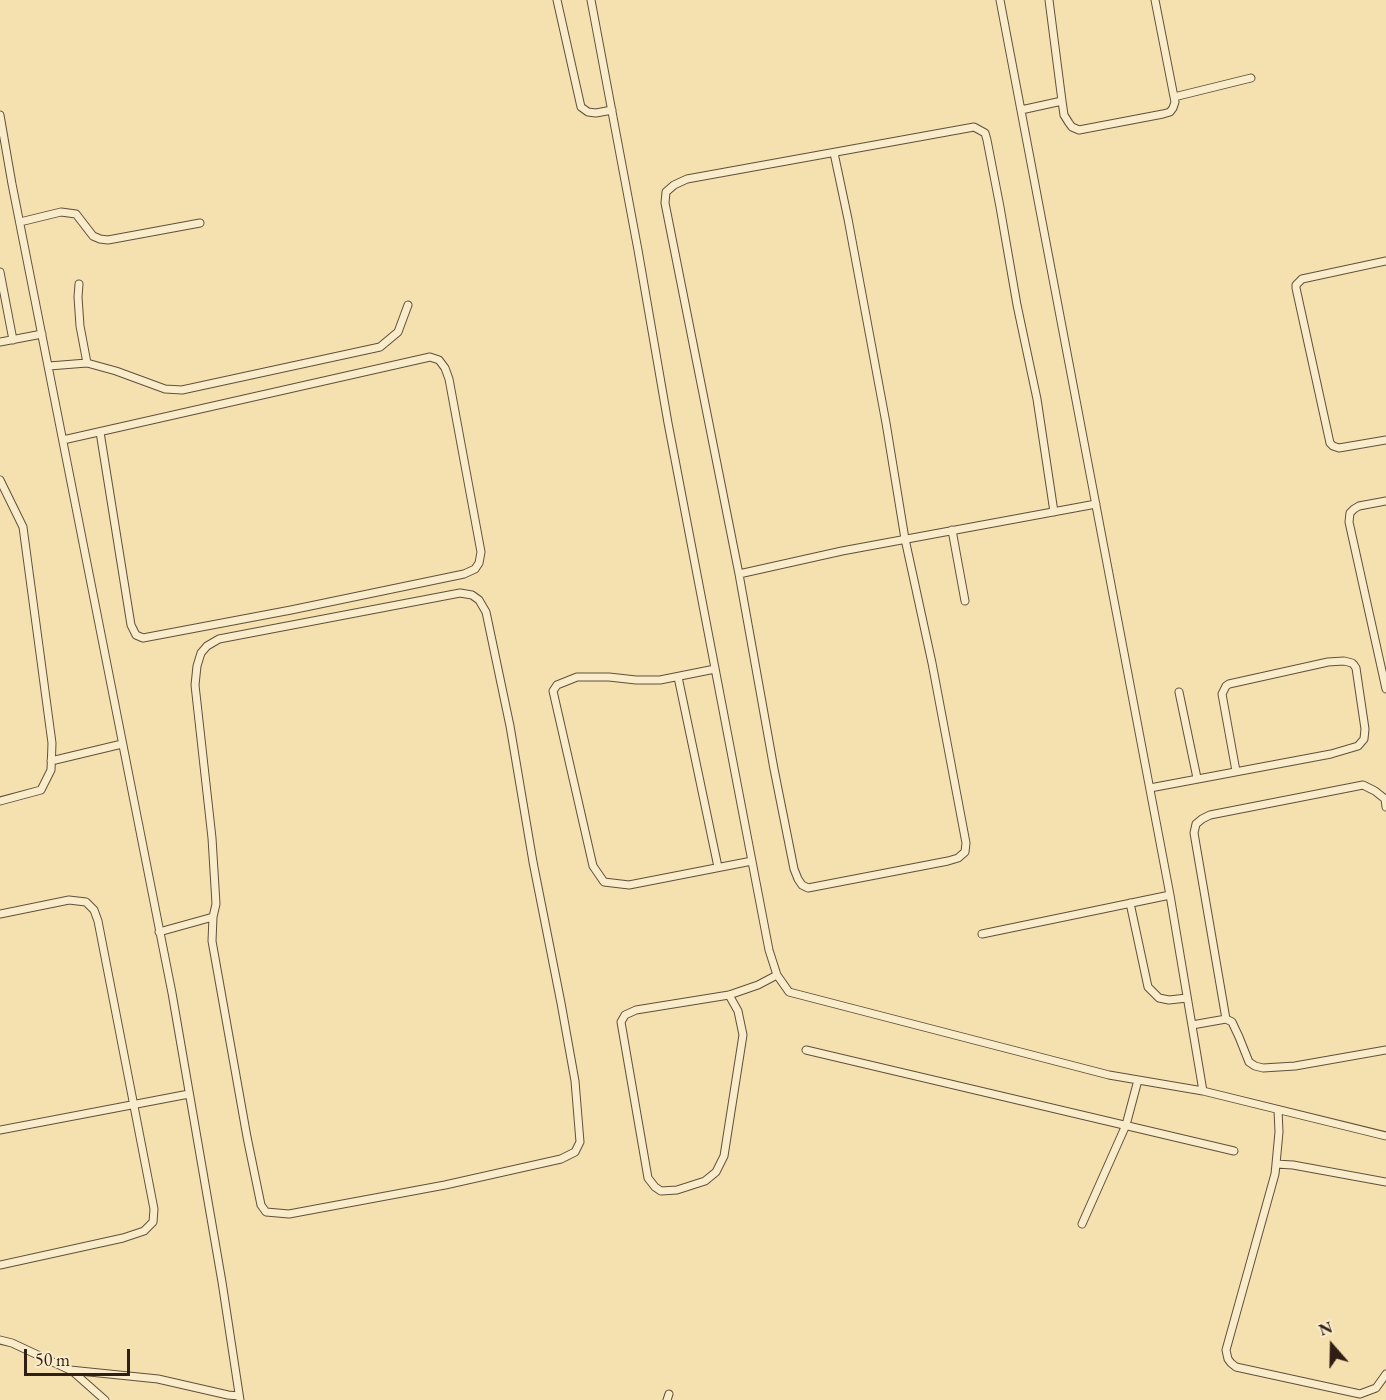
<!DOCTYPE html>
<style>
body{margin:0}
#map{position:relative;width:1386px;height:1400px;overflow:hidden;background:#f5e1af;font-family:"EB Garamond",serif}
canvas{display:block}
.north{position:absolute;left:1302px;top:1316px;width:60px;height:60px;-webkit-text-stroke:4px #f8eccb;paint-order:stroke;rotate:340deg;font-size:16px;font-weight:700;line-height:24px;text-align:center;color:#301e15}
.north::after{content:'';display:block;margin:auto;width:21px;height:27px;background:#301e15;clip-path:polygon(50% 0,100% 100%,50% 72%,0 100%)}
.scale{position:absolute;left:24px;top:1349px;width:106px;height:27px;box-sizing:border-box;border:3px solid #301e15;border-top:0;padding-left:8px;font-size:18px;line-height:21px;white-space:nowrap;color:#301e15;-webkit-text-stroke:4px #f8eccb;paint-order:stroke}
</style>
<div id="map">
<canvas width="1386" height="1400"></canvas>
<div class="north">N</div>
<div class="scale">50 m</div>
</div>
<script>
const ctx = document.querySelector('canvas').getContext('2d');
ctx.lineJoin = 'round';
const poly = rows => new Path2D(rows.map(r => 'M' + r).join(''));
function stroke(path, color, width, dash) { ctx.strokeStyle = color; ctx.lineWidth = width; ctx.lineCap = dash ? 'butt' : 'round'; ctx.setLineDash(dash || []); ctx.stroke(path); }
const service = poly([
 [557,0,581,107,588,112,596,113,612,110],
 [591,0,638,250,668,423,769,950,777,975,789,992,1109,1075,1203,1091,1386,1136],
 [1000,0,1170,895,1203,1091],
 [1049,0,1062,101],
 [1174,97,1251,78],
 [1021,110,1062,101,1064,115,1069,123,1072,127,1079,130,1163,114,1170,112,1173,108,1175,102,1155,0],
 [0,115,12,184,172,993,222,1282,240,1400],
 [834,153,848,219,886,423,905,539,932,663,966,843,965,852,958,858,948,861,808,888,802,885,798,879,794,869,774,769,739,574,665,203,666,192,674,185,687,179,974,127,985,133,987,140,1000,207,1017,305,1037,399,1054,512],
 [20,222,61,212,76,214,93,236,100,239,108,240,200,223],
 [1386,261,1302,279,1296,285,1296,288,1330,443,1333,446,1339,448,1386,440],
 [0,272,13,340],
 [79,284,78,297,80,326,87,363],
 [0,342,42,334],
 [49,366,87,363,116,371,165,389,182,390,380,347,398,332,408,305],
 [63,440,430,357,439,360,445,368,449,379,481,552,479,563,475,569,464,574,291,610,143,638,136,635,131,625,100,432],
 [0,480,23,527,52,743,51,770,41,790,0,801],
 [1386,501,1359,506,1354,509,1350,513,1349,522,1386,689],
 [952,530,965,601],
 [739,574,842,551,1096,504],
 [460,593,472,595,479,600,486,612,510,726,533,862,561,1003,575,1081,580,1142,575,1152,561,1159,445,1185,289,1214,266,1212,261,1205,247,1137,212,941,213,917,216,904,212,838,195,685,197,666,201,653,207,646,219,639,460,593],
 [715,669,660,680,636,680,609,677,577,677,557,685,553,691,593,866,604,882,629,885,752,861],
 [678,677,718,867],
 [1179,692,1197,778],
 [51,761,122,744],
 [1150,788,1331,754,1358,746,1364,739,1365,729,1356,668,1354,665,1352,663,1344,661,1328,662,1229,684,1226,686,1222,694,1236,771],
 [1130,903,1148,987,1159,998,1169,1000,1187,998],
 [0,914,69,900,86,902,94,910,98,921,154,1209,153,1222,144,1231,123,1238,0,1265],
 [159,932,213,917],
 [982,934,1170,895],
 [729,995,738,1011,743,1035,724,1156,716,1172,705,1181,677,1190,661,1191,655,1187,648,1178,621,1022,625,1015,636,1010,729,995,758,985,777,975],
 [1226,1019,1194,833,1196,824,1202,819,1210,815,1363,785,1375,791,1385,799,1386,807],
 [1192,1025,1226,1019,1232,1022,1239,1037,1249,1062,1255,1066,1263,1068,1295,1066,1386,1050],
 [806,1050,1234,1151],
 [0,1130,189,1094],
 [1276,1164,1279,1132,1278,1110],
 [1386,1182,1293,1165,1276,1164,1275,1174,1226,1350,1228,1359,1231,1363,1236,1367,1360,1394,1376,1388,1386,1374],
 [1082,1224,1126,1125,1138,1080],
 [0,1340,12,1343,70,1370,158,1379,228,1395,239,1396],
 [71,1370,105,1400],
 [667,1400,669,1394]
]);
stroke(service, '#614f3c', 9);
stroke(service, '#f8eccb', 7);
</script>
